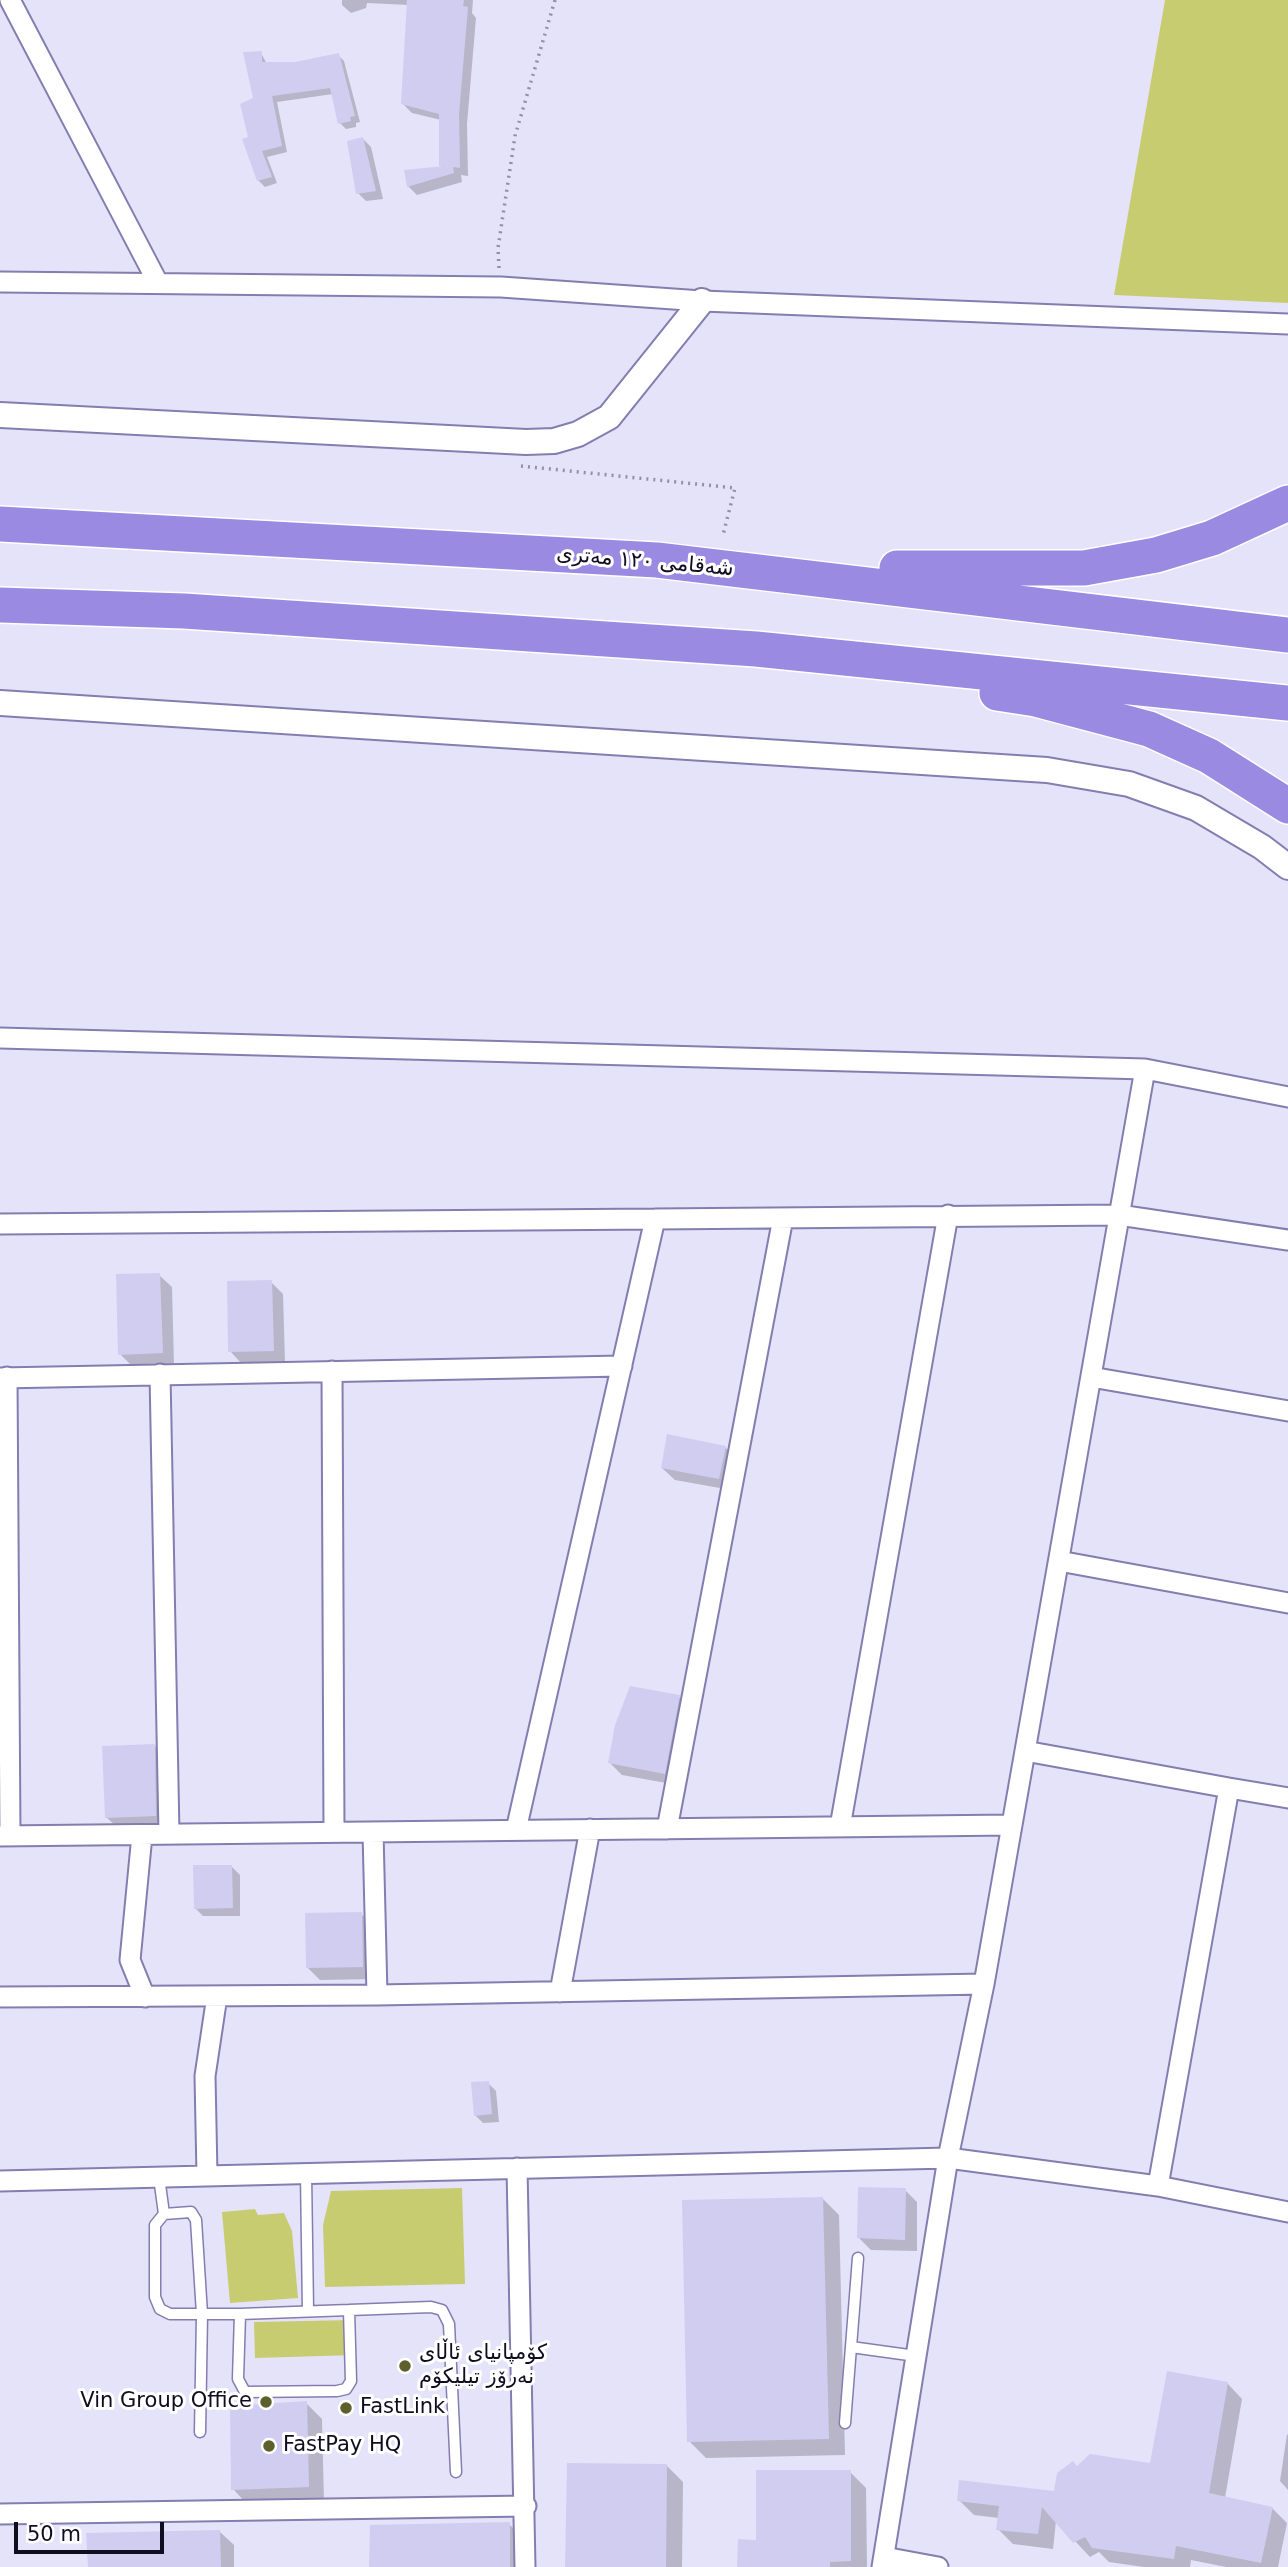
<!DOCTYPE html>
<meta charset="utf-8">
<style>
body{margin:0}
#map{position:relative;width:1288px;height:2567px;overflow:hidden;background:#e5e3f9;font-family:"DejaVu Sans",sans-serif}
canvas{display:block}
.scale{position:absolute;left:14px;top:2522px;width:150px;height:32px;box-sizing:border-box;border:4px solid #110d20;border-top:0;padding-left:9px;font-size:21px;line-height:24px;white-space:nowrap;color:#110d20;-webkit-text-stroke:5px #fff;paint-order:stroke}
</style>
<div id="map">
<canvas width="1288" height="2567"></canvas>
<div class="scale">50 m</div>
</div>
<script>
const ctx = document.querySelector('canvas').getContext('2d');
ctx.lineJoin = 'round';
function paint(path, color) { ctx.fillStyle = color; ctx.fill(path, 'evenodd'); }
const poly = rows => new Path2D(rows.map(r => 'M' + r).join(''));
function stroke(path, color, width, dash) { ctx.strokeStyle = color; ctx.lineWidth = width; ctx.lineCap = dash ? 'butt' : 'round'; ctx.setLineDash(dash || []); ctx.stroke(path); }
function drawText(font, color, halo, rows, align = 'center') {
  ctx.font = font + ' "DejaVu Sans","Noto Naskh Arabic",sans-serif'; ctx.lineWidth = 6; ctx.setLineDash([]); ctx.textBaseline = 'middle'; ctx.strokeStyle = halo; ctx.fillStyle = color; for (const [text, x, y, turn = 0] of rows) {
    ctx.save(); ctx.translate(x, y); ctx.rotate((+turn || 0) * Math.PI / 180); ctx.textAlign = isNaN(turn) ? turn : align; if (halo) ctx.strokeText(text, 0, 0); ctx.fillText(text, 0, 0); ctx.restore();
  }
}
paint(poly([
 [1165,0,1288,0,1288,303,1114,295],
 [462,2188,465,2284,325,2287,323,2225,331,2191],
 [255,2209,258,2215,284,2213,292,2231,298,2298,230,2303,222,2212],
 [354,2320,356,2355,255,2358,254,2322]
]), '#c8cc71');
paint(poly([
 [342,0,473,0,472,13,476,18,467,124,468,176,461,175,462,182,417,195,408,186,444,168,440,165,441,120,412,113,403,104,409,5,367,3,366,8,351,13,342,5],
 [261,53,267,64,295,64,338,55,344,61,360,122,356,123,356,127,346,129,340,123,333,94,277,102,287,152,267,157,277,183,265,187,258,180,250,138],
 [363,139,371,147,383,199,366,201,358,193],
 [159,1275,172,1287,174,1365,132,1366,120,1354],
 [271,1282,283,1294,285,1362,242,1364,230,1351],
 [725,1447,737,1459,731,1490,675,1480,662,1468],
 [679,1697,691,1709,677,1785,622,1775,610,1763],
 [154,1745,167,1758,168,1828,119,1829,106,1817],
 [232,1867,240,1875,240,1916,203,1916,195,1908],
 [361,1914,374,1926,375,1979,320,1980,307,1967],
 [488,2083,496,2091,499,2122,483,2123,475,2115],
 [905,2190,917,2202,917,2251,871,2250,859,2238],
 [823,2199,839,2215,845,2455,706,2458,689,2441],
 [1227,2383,1242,2399,1225,2498,1272,2508,1287,2523,1278,2567,1226,2567,1191,2560,1190,2567,1144,2567,1109,2562,1099,2552,1090,2557,1056,2521,1053,2549,1013,2544,998,2529,999,2518,974,2515,959,2500,1056,2493,1077,2468,1152,2465],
 [306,2403,322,2419,324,2503,249,2506,233,2489],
 [1287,2434,1288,2435,1288,2490,1280,2481],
 [667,2466,683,2482,682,2567,567,2567],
 [850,2472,866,2488,867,2567,739,2567,758,2541],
 [509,2524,525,2540,525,2567,371,2567],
 [220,2532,234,2545,234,2567,90,2567]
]), '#0003');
paint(poly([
 [407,0,464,0,463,6,468,7,459,114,460,168,453,167,454,173,407,187,404,170,445,166,439,166,439,114,401,104],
 [262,51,262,62,295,62,339,53,355,116,350,117,351,121,338,124,330,88,272,96,282,146,262,151,272,177,257,181,242,139,248,137,240,104,253,98,243,52],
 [363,137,376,191,356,194,347,141],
 [160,1273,163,1353,118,1355,116,1274],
 [272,1280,274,1351,228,1352,227,1281],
 [667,1434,726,1446,719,1479,661,1468],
 [630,1686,680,1695,665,1774,608,1763,615,1725],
 [155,1744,156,1816,105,1818,102,1746],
 [193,1865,232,1865,233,1908,194,1909],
 [362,1912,363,1967,306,1968,305,1913],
 [489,2081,492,2114,474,2116,471,2082],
 [858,2187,906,2188,905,2240,857,2238],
 [823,2197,829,2439,687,2442,682,2200],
 [1167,2371,1228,2382,1209,2493,1273,2507,1261,2563,1176,2546,1174,2559,1092,2548,1085,2537,1073,2543,1042,2507,1038,2534,996,2530,999,2506,957,2501,959,2480,1054,2491,1057,2473,1073,2461,1077,2466,1090,2454,1150,2463],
 [307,2401,309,2487,231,2490,230,2406],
 [567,2463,667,2464,666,2567,565,2567],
 [756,2470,851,2470,851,2561,830,2562,830,2567,737,2567,738,2539,756,2540],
 [510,2522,510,2567,369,2567,370,2525],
 [220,2530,221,2567,88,2567,86,2533]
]), '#d1cdf1');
const service = poly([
 [306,2173,308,2311],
 [159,2177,164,2214],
 [240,2314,238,2379,245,2392,337,2391,346,2389,351,2381,349,2310],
 [851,2347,916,2356],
 [845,2423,858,2258],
 [200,2432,202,2314,196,2220,191,2212,164,2214,155,2225,155,2297,160,2309,170,2314,240,2314,431,2307,442,2310,449,2324,456,2472]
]);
const minor = poly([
 [10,0,158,283],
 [0,282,501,287,702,301,1288,324],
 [0,1038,1145,1069,1288,1097],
 [0,1224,655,1219],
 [332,1371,334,1832],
 [160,1374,169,1834],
 [7,1377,10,1836],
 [1091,1377,1288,1411],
 [0,1378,622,1366],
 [1059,1561,1288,1603],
 [1025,1751,1229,1788],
 [840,1827,948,1215],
 [667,1829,783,1218],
 [516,1830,655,1219,1119,1215,1288,1240],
 [373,1832,377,1995],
 [142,1835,130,1960,145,1997],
 [0,1836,1012,1825],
 [560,1992,590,1829],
 [0,1997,377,1995,984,1984],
 [517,2168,525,2567],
 [207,2175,205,2076,217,1996],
 [0,2181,948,2158,1158,2186,1288,2212],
 [1158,2186,1229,1788,1288,1798],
 [0,2514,526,2506],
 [884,2557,938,2567],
 [882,2567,948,2158,984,1984,1145,1069]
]);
const tertiary = poly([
 [0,415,526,442,554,441,578,434,609,417,702,301],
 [0,703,1047,770,1129,784,1196,808,1262,847,1288,867]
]);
const motorway = poly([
 [0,524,657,560,1288,635],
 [897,568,1084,568,1156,555,1212,538,1288,503],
 [0,605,184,611,756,649,1288,703],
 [997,693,1036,699,1149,729,1209,756,1288,806]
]);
stroke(service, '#847daf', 13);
stroke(minor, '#847daf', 23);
stroke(tertiary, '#847daf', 28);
stroke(motorway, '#fff', 38);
stroke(poly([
 [499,268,498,248,515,136,555,0],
 [521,466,735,488,723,535]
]), '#9390a5', 3.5, [2, 5]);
stroke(service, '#fff', 10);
stroke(minor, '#fff', 19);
stroke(tertiary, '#fff', 24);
stroke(motorway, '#9a8ae2', 35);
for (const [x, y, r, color] of [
 [405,2366,7,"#5d5f2c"],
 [266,2402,7,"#5d5f2c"],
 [346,2408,7,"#5d5f2c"],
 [269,2446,7,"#5d5f2c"]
]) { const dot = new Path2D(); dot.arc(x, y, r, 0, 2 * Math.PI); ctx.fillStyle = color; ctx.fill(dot); stroke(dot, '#fff', 2.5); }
drawText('21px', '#110d20', '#fff', [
 ["شەقامی ١٢٠ مەتری",645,562,5]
]);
drawText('21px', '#110d20', '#fff', [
 ["كۆمپانیای ئاڵای",419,2354],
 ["نه‌رۆز تیلیكۆم",419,2378],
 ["Vin Group Office",252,2402,"right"],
 ["FastLink",360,2408],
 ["FastPay HQ",283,2446]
], 'left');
</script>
